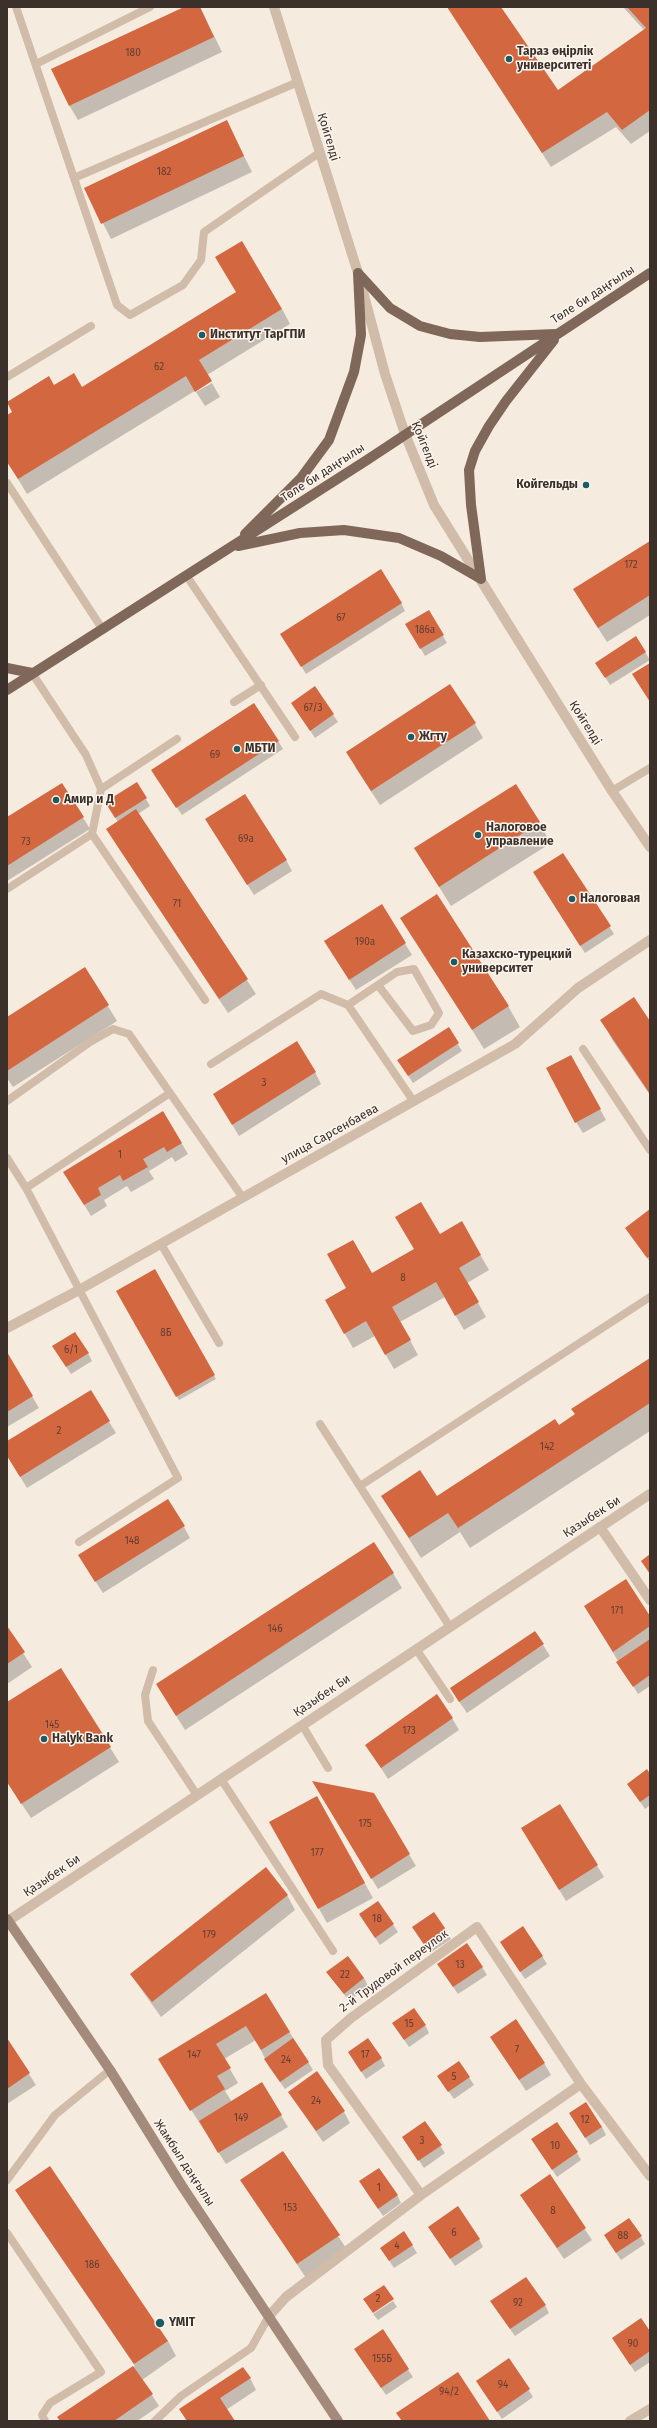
<!DOCTYPE html>
<meta charset="utf-8">
<style>
body{margin:0}
#map{position:relative;width:657px;height:2428px;overflow:hidden;background:#f5ebdf;font-family:"Fira Sans",sans-serif}
canvas{display:block}
.frame{position:absolute;inset:0;border:8px solid #3c302a;pointer-events:none}
</style>
<div id="map">
<canvas width="657" height="2428"></canvas>
<div class="frame"></div>
</div>
<script>
const ctx = document.querySelector('canvas').getContext('2d');
ctx.lineJoin = 'round';
function paint(path, color) { ctx.fillStyle = color; ctx.fill(path, 'evenodd'); }
const poly = rows => new Path2D(rows.map(r => 'M' + r).join(''));
function stroke(path, color, width, dash) { ctx.strokeStyle = color; ctx.lineWidth = width; ctx.lineCap = dash ? 'butt' : 'round'; ctx.setLineDash(dash || []); ctx.stroke(path); }
function drawText(font, color, halo, rows, align = 'center') {
  ctx.font = font + ' "Fira Sans",sans-serif'; ctx.lineWidth = 3; ctx.setLineDash([]); ctx.textBaseline = 'middle'; ctx.strokeStyle = halo; ctx.fillStyle = color; for (const [text, x, y, turn = 0] of rows) {
    ctx.save(); ctx.translate(x, y); ctx.rotate((+turn || 0) * Math.PI / 180); ctx.textAlign = isNaN(turn) ? turn : align; if (halo) ctx.strokeText(text, 0, 0); ctx.fillText(text, 0, 0); ctx.restore();
  }
}
paint(poly([
 [186,7,200,7,222,52,78,120,69,105],
 [448,7,500,7,558,92,644,30,623,7,650,7,650,131,631,144,616,127,551,167],
 [227,122,252,172,111,239,85,188],
 [282,309,290,324,207,375,211,381,27,494,7,461,7,416,54,387,82,388],
 [212,383,220,397,205,406,196,392],
 [650,542,650,615,607,642,583,605],
 [401,603,405,611,306,674,286,641],
 [429,612,447,643,425,656,407,624],
 [645,652,650,660,610,685,601,670],
 [315,688,338,722,315,738,297,710],
 [475,724,483,738,380,805,355,767],
 [278,741,283,749,182,815,157,778],
 [62,784,90,829,7,881,7,818],
 [516,786,551,843,451,906,428,869],
 [146,799,150,806,138,814,256,994,228,1013,116,844,118,822,111,810],
 [213,831,286,860,292,871,254,895],
 [563,854,614,934,585,953,538,880],
 [381,905,412,955,356,990,332,953],
 [402,918,508,1006,520,1027,484,1049],
 [85,969,117,1021,13,1087,7,1078,7,1019],
 [602,1020,650,1023,650,1095,613,1041],
 [448,1029,462,1051,413,1083,403,1068],
 [577,1067,606,1120,583,1133,576,1122],
 [315,1072,321,1084,239,1136,221,1106],
 [163,1113,188,1154,175,1162,172,1157,149,1171,154,1179,131,1192,127,1186,104,1200,107,1206,91,1216,71,1183],
 [650,1210,650,1262,626,1228],
 [439,1235,470,1237,489,1270,467,1283,486,1317,464,1330,445,1297,400,1322,418,1355,394,1369,375,1336,353,1348,326,1301],
 [155,1271,216,1379,179,1400,118,1292],
 [88,1353,92,1361,71,1374,58,1354],
 [7,1354,39,1408,7,1427],
 [650,1359,650,1431,470,1548,460,1532,421,1558,382,1496,437,1498,576,1415],
 [90,1391,116,1433,27,1488,7,1455,7,1442],
 [184,1527,190,1538,103,1593,86,1567],
 [393,1573,402,1588,185,1730,157,1685],
 [592,1618,650,1618,650,1686,638,1694],
 [7,1628,32,1667,7,1684],
 [543,1645,550,1656,467,1713,458,1700],
 [61,1669,119,1762,31,1818,7,1782,7,1704],
 [452,1718,459,1730,388,1779,366,1745],
 [650,1776,650,1805,645,1809,628,1784],
 [320,1793,373,1794,416,1866,378,1889],
 [560,1805,604,1877,566,1901,529,1840],
 [325,1812,373,1898,327,1923,271,1823],
 [287,1895,295,1910,161,2017,131,1975],
 [378,1902,398,1932,380,1945,365,1922],
 [434,1913,451,1939,430,1953,418,1934],
 [501,1943,542,1956,547,1964,525,1979],
 [482,1967,487,1975,458,1994,442,1971],
 [328,1973,364,1978,368,1986,349,2001],
 [266,1994,313,2070,285,2089,269,2067,256,2040,224,2059,238,2083,225,2091,232,2102,262,2084,288,2127,226,2164,168,2074],
 [425,2025,429,2033,409,2047,398,2031],
 [491,2037,544,2063,551,2075,526,2091],
 [7,2040,36,2085,7,2104],
 [381,2058,385,2066,366,2079,354,2060],
 [459,2062,474,2085,454,2099,443,2084],
 [289,2092,344,2112,350,2123,323,2142],
 [570,2114,602,2127,606,2135,590,2145],
 [425,2122,445,2153,424,2168,408,2144],
 [537,2147,577,2153,581,2160,557,2177],
 [282,2152,348,2251,306,2278,241,2180],
 [549,2176,592,2240,564,2259,528,2206],
 [365,2189,397,2195,401,2203,383,2216],
 [25,2205,168,2341,176,2356,142,2380,159,2406,137,2421,61,2421,59,2418,135,2366],
 [433,2234,479,2239,483,2247,455,2266],
 [641,2237,645,2244,621,2260,609,2243],
 [412,2245,417,2253,394,2268,386,2256],
 [393,2301,397,2307,378,2320,373,2314],
 [545,2305,549,2313,515,2336,496,2309],
 [382,2331,413,2377,386,2395,360,2357],
 [650,2333,650,2362,635,2372,617,2345],
 [509,2360,533,2397,502,2419,481,2388],
 [250,2378,256,2390,226,2410,234,2421,187,2421,180,2409]
]), '#0003');
paint(poly([
 [184,7,200,7,214,37,69,106,51,69],
 [447,7,501,7,558,90,646,28,627,7,650,7,650,110,622,130,607,112,542,153],
 [227,120,244,156,101,224,84,188],
 [242,241,282,309,199,360,212,381,195,392,186,376,18,479,7,462,7,415,12,412,7,402,49,376,54,385,74,373,82,387,236,292,215,257],
 [650,541,650,595,598,628,573,589],
 [381,569,402,603,301,667,280,634],
 [429,610,444,635,420,649,405,624],
 [636,636,646,652,605,678,595,663],
 [650,663,650,702,632,674],
 [450,684,476,723,371,791,346,752],
 [315,686,334,714,310,731,291,703],
 [254,703,279,741,176,808,151,770],
 [137,782,147,798,115,818,105,802],
 [62,783,84,817,7,866,7,817],
 [516,784,540,822,439,887,414,848],
 [245,794,287,860,247,885,205,819],
 [136,809,248,979,219,999,106,829],
 [563,853,611,926,580,946,533,872],
 [437,894,509,1006,472,1030,400,918],
 [382,904,406,943,349,980,324,941],
 [85,967,109,1005,7,1071,7,1017],
 [634,997,650,1021,650,1094,600,1020],
 [449,1027,459,1043,408,1076,397,1060],
 [297,1041,316,1072,232,1125,213,1094],
 [571,1055,601,1109,575,1123,546,1068],
 [163,1111,182,1143,167,1152,164,1147,143,1159,148,1167,123,1181,120,1175,98,1188,101,1195,84,1205,63,1172],
 [421,1202,440,1234,462,1221,481,1255,459,1268,479,1302,455,1316,436,1282,392,1307,411,1340,385,1355,366,1321,344,1334,325,1300,346,1288,327,1254,353,1240,372,1273,414,1249,395,1217],
 [650,1209,650,1256,647,1258,625,1228],
 [155,1269,215,1375,176,1397,116,1291],
 [75,1332,89,1353,66,1367,52,1346],
 [7,1352,33,1396,7,1412],
 [650,1358,650,1403,458,1528,448,1513,409,1538,381,1496,420,1470,437,1496,555,1419,559,1425,575,1414,571,1409],
 [91,1390,110,1421,20,1477,7,1456,7,1441],
 [168,1499,185,1526,95,1582,78,1555],
 [374,1542,394,1573,176,1716,156,1684],
 [650,1554,650,1574,641,1561],
 [626,1579,650,1616,650,1626,613,1652,584,1606],
 [7,1626,25,1652,7,1664],
 [535,1631,544,1644,459,1702,450,1688],
 [650,1639,650,1675,633,1687,616,1662],
 [61,1668,111,1747,21,1804,7,1782,7,1702],
 [437,1694,453,1718,381,1768,365,1745],
 [647,1769,650,1774,650,1795,640,1802,627,1784],
 [312,1781,374,1793,410,1854,371,1879],
 [317,1796,365,1883,318,1909,269,1822],
 [560,1804,598,1865,559,1890,521,1828],
 [266,1867,288,1895,152,2002,130,1974],
 [378,1901,394,1924,375,1938,359,1914],
 [434,1912,447,1931,425,1946,412,1927],
 [523,1926,543,1956,520,1972,500,1942],
 [467,1943,483,1967,453,1987,437,1964],
 [348,1956,364,1978,344,1994,326,1972],
 [266,1993,290,2032,261,2050,246,2026,216,2044,231,2068,217,2076,225,2089,190,2111,158,2059],
 [414,2008,426,2025,404,2040,392,2023],
 [516,2019,545,2063,519,2080,490,2037],
 [7,2038,30,2073,7,2089],
 [293,2038,309,2062,280,2082,264,2059],
 [368,2038,382,2058,361,2072,348,2052],
 [459,2061,470,2077,448,2092,437,2076],
 [317,2071,345,2111,316,2131,288,2092],
 [262,2082,282,2115,218,2153,199,2121],
 [586,2102,602,2127,585,2138,569,2113],
 [425,2121,442,2145,418,2161,402,2137],
 [557,2122,578,2152,552,2170,531,2139],
 [283,2151,340,2235,297,2264,240,2180],
 [50,2166,168,2341,134,2364,15,2190],
 [379,2168,398,2195,378,2209,359,2181],
 [550,2174,586,2228,557,2248,520,2195],
 [458,2206,480,2239,450,2259,428,2227],
 [629,2218,642,2236,616,2253,604,2235],
 [404,2231,413,2245,389,2261,380,2248],
 [526,2277,546,2305,510,2329,490,2301],
 [384,2285,394,2299,373,2313,363,2299],
 [641,2318,650,2331,650,2351,630,2365,612,2338],
 [383,2329,409,2369,381,2388,354,2349],
 [509,2358,530,2389,497,2412,476,2381],
 [133,2366,153,2394,114,2421,60,2421,57,2417],
 [243,2367,251,2378,220,2398,235,2421,187,2421,179,2409],
 [458,2372,490,2421,402,2421,396,2413]
]), '#d26740');
stroke(poly([
 [16,7,117,305,130,315,183,285,201,260,204,232,319,153],
 [36,64,150,7],
 [74,178,298,82],
 [7,377,91,326],
 [7,483,103,630],
 [186,575,295,737],
 [234,702,261,685],
 [101,789,177,739],
 [612,791,650,768],
 [92,834,205,1000],
 [7,889,92,834,101,789,86,755,32,673],
 [348,1005,397,972,414,969,439,1013,431,1025,413,1031,378,985],
 [583,1049,650,1150],
 [211,1064,321,994,348,1005,414,1102],
 [7,1101,90,1042,113,1029,129,1034,243,1198],
 [7,1158,26,1188,178,1478,79,1542],
 [26,1188,170,1093],
 [161,1244,219,1343],
 [320,1424,450,1627],
 [360,1486,650,1297],
 [416,1649,450,1699],
 [153,1670,145,1695,148,1721,197,1795],
 [302,1725,328,1768],
 [221,1779,333,1951],
 [7,2180,55,2115,110,2070],
 [7,2233,101,2372,50,2403,42,2415,45,2421],
 [155,2421,181,2396,251,2348,269,2316]
]), '#d0bca9', 8);
stroke(poly([
 [7,1328,79,1290,515,1044,578,988,650,940],
 [600,1527,650,1600],
 [421,2195,328,2065,326,2040,351,2018,477,1927,581,2084,650,2176],
 [269,2316,286,2297,421,2195,581,2084]
]), '#d0bca9', 10);
stroke(poly([
 [274,7,358,273,385,374,405,434,434,505,612,791,650,847],
 [8,1921,650,1494],
 [630,2421,650,2409]
]), '#d0bca9', 10);
stroke(poly([
 [7,1919,110,2070,182,2186,338,2421]
]), '#a48a7a', 10);
stroke(poly([
 [358,273,390,308,420,326,450,334,480,337,556,334],
 [245,534,301,478,329,440,354,372,361,335,358,273],
 [238,546,300,533,344,530,399,538,441,556,481,579],
 [481,579,471,505,469,470,475,451,489,426,506,401,554,340],
 [7,668,32,673],
 [7,690,367,460,650,273]
]), '#7f6759', 10);
for (const [x, y, r, color] of [
 [509,59,4,"#1a5c63"],
 [202,335,4,"#1a5c63"],
 [586,485,4,"#1a5c63"],
 [411,737,4,"#1a5c63"],
 [237,749,4,"#1a5c63"],
 [56,800,4,"#1a5c63"],
 [478,835,4,"#1a5c63"],
 [572,899,4,"#1a5c63"],
 [454,962,4,"#1a5c63"],
 [44,1739,4,"#1a5c63"],
 [160,2323,5,"#1a5c63"]
]) { const dot = new Path2D(); dot.arc(x, y, r, 0, 2 * Math.PI); ctx.fillStyle = color; ctx.fill(dot); stroke(dot, '#fcf5ed', 1.5); }
drawText('10px', '#623e30', null, [
 ["180",133,53],
 ["182",164,172],
 ["62",159,367],
 ["172",631,565],
 ["67",341,618],
 ["186а",425,630],
 ["67/3",313,708],
 ["69",215,755],
 ["69а",246,839],
 ["73",26,842],
 ["71",177,904],
 ["190а",365,942],
 ["3",264,1083],
 ["1",120,1155],
 ["8",403,1278],
 ["8Б",166,1333],
 ["6/1",71,1350],
 ["2",59,1431],
 ["142",547,1447],
 ["148",132,1541],
 ["171",617,1611],
 ["146",275,1629],
 ["145",52,1725],
 ["173",409,1731],
 ["175",365,1824],
 ["177",317,1853],
 ["18",377,1919],
 ["179",209,1935],
 ["13",460,1965],
 ["22",345,1975],
 ["15",409,2024],
 ["7",517,2050],
 ["147",194,2055],
 ["17",365,2055],
 ["24",286,2060],
 ["5",454,2077],
 ["24",316,2101],
 ["149",241,2118],
 ["12",585,2120],
 ["3",422,2141],
 ["10",555,2146],
 ["1",379,2188],
 ["153",290,2208],
 ["8",553,2211],
 ["6",454,2233],
 ["88",623,2236],
 ["4",397,2246],
 ["186",92,2265],
 ["2",378,2299],
 ["92",518,2303],
 ["90",633,2344],
 ["155Б",382,2359],
 ["94",503,2385],
 ["94/2",449,2392]
]);
drawText('bold 12px', '#3c302a', '#fcf5ed', [
 ["Тараз өңірлік",517,52],
 ["университеті",517,66],
 ["Институт ТарГПИ",210,335],
 ["Койгельды",578,485,"right"],
 ["Жгту",419,737],
 ["МБТИ",245,749],
 ["Амир и Д",64,800],
 ["Налоговое",486,828],
 ["управление",486,842],
 ["Налоговая",580,899],
 ["Казахско-турецкий",462,955],
 ["университет",462,969],
 ["Halyk Bank",52,1739],
 ["YMIT",169,2323]
], 'left');
drawText('12px', '#3c302a', '#fcf5ed', [
 ["Қойгелді",328,137,73],
 ["Төле би даңғылы",593,295,-33],
 ["Қойгелді",424,445,68],
 ["Төле би даңғылы",323,473,-33],
 ["Қойгелді",585,723,58],
 ["улица Сарсенбаева",330,1134,-29],
 ["Қазыбек Би",592,1517,-33],
 ["Қазыбек Би",322,1696,-34],
 ["Қазыбек Би",52,1876,-34],
 ["2-й Трудовой переулок",394,1971,-36],
 ["Жамбыл даңғылы",184,2163,57]
]);
</script>
